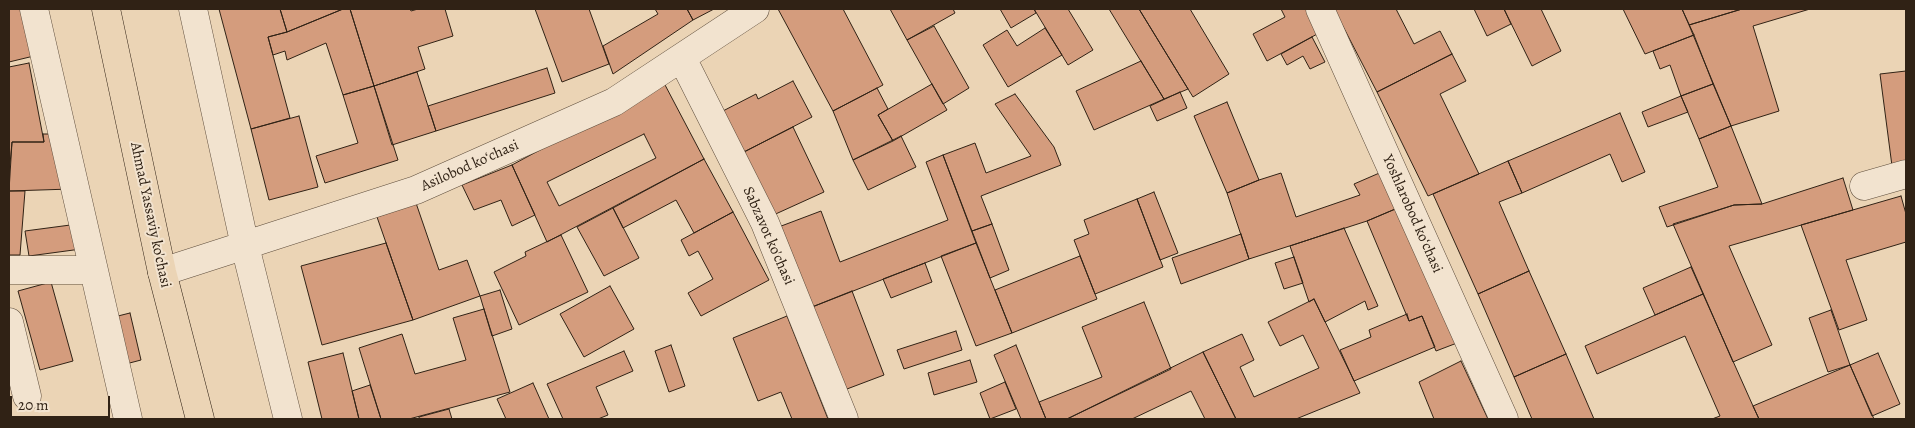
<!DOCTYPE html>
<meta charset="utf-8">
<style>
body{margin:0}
#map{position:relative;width:1915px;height:428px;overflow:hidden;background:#ebd4b5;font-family:Alegreya,serif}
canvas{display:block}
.frame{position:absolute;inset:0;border:10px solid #302215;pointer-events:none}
.scale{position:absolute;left:10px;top:396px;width:100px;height:22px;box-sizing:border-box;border:2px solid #302215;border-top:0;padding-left:6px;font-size:15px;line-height:18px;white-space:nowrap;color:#302215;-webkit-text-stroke:4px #f2e3cf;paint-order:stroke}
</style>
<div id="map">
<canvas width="1915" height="428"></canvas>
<div class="frame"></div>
<div class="scale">20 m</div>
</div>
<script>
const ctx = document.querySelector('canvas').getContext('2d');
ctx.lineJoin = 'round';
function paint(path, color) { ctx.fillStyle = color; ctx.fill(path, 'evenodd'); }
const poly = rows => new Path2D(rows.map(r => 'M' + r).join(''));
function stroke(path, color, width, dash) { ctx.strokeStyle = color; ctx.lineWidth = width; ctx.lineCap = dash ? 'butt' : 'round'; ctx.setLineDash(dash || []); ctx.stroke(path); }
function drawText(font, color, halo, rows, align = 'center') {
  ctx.font = font + ' Alegreya,serif'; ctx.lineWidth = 4; ctx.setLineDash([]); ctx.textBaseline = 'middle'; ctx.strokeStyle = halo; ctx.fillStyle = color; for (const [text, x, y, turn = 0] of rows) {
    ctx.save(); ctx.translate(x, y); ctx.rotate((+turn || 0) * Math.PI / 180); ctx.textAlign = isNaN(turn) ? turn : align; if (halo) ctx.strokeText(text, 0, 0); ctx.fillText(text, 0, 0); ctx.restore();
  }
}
const building = poly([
 [9,9,27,9,38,55,9,62,9,9],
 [219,9,280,9,287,32,268,37,290,118,251,129,219,9],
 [280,9,343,9,287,32,280,9],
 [343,9,350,9,374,86,343,95,326,43,287,60,285,51,273,55,268,37,287,32,343,9],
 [350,9,410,9,411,11,418,9,445,9,453,36,418,47,425,69,374,86,350,9],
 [535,9,589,9,609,64,562,82,535,9],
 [655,9,687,9,693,20,613,74,603,46,658,14,655,9],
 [687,9,714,9,693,20,687,9],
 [778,9,843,9,883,85,833,111,778,9],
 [890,9,953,9,955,13,907,40,890,9],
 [1000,9,1034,9,1036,13,1011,28,1000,9],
 [1034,9,1068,9,1093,50,1068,65,1034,9],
 [1109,9,1139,9,1188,89,1164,99,1109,9],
 [1139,9,1190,9,1229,74,1193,97,1139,9],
 [1281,9,1309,9,1321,32,1267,61,1253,34,1285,17,1281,9],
 [1334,9,1396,9,1414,44,1440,31,1452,54,1377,92,1334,9],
 [1474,9,1504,9,1511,24,1487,36,1474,9],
 [1504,9,1541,9,1561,51,1532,66,1504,9],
 [1623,9,1682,9,1694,35,1645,54,1623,9],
 [1682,9,1742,9,1689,25,1682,9],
 [1742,9,1810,9,1753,26,1779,111,1731,126,1689,25,1742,9],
 [934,26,969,88,943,104,907,40,934,26],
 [1045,28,1062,55,1008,87,983,45,1007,30,1017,46,1045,28],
 [1694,35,1713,84,1681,96,1670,65,1660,69,1653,51,1694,35],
 [1312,37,1325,62,1310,69,1303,56,1287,65,1281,54,1312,37],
 [1452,54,1466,81,1440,94,1479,174,1428,196,1377,92,1452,54],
 [1141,61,1164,99,1094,130,1076,91,1141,61],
 [29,63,44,142,12,142,9,175,9,67,29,63],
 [547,68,555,93,436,131,428,106,547,68],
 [1906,71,1906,162,1892,166,1880,74,1906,71],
 [417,72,436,131,392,145,374,86,417,72],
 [793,81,812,117,740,154,719,113,756,94,758,99,793,81],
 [664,83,704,159,547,242,512,165,664,83],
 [644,134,656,158,559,206,547,182,644,134],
 [932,84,947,110,893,141,878,115,932,84],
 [1713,84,1731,126,1699,139,1681,96,1713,84],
 [374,86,398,160,325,183,316,156,358,143,343,95,374,86],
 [877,88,888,109,878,115,893,141,853,160,833,111,877,88],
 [1180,92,1187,108,1157,121,1150,106,1180,92],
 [1015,94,1054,147,1061,165,981,196,992,224,972,231,943,155,975,143,986,173,1031,156,995,104,1015,94],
 [1681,96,1688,112,1648,127,1642,112,1681,96],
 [1227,102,1259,180,1227,193,1194,116,1227,102],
 [1620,113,1645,172,1622,182,1610,154,1522,193,1508,161,1620,113],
 [299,116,318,187,269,200,251,129,299,116],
 [1731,126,1762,204,1734,205,1667,227,1659,207,1718,187,1699,139,1731,126],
 [793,127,824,192,769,217,740,154,793,127],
 [43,134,60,134,71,189,9,191,12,142,44,142,43,134],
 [901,136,916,167,868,190,853,160,901,136],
 [943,155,976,243,807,309,776,228,821,211,840,262,948,220,926,162,943,155],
 [704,159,733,212,694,233,676,200,623,228,613,208,704,159],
 [1508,161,1522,193,1499,202,1529,271,1478,294,1433,194,1508,161],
 [512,165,535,215,512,226,501,200,474,210,462,185,512,165],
 [1384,171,1400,207,1367,221,1249,259,1227,193,1259,180,1281,173,1296,217,1360,195,1354,184,1384,171],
 [1843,178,1853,210,1729,246,1772,345,1733,362,1673,224,1734,205,1762,204,1843,178],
 [9,191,25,191,20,255,9,255,9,191],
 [1154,192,1178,253,1160,260,1137,199,1154,192],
 [1901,196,1906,214,1906,242,1846,260,1867,320,1839,330,1801,225,1901,196],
 [1137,199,1163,267,1095,294,1074,240,1089,234,1084,220,1137,199],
 [416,203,439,270,467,260,480,296,413,320,377,217,416,203],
 [1400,207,1457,343,1436,351,1422,316,1409,321,1367,221,1400,207],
 [613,208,639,258,604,276,577,227,613,208],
 [733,212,769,280,701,316,688,293,713,279,698,251,689,256,681,240,733,212],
 [78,224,81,249,29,256,25,231,78,224],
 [992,224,1009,270,990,278,972,231,992,224],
 [1344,228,1378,306,1368,310,1365,301,1325,322,1314,299,1309,302,1290,246,1344,228],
 [1241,234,1249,259,1181,284,1172,258,1241,234],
 [561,235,588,292,519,325,494,272,526,256,525,252,561,235],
 [386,243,413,320,322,345,301,266,386,243],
 [976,243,1012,333,976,346,941,256,976,243],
 [1080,256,1097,299,1012,333,995,290,1080,256],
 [1294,257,1303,283,1284,289,1275,263,1294,257],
 [925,263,932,282,891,298,883,279,925,263],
 [1691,267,1703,294,1655,315,1643,288,1691,267],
 [1529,271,1566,354,1514,377,1478,294,1529,271],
 [51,282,73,361,40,370,18,291,51,282],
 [610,286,634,329,584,357,560,314,610,286],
 [500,290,512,329,492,336,480,296,500,290],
 [852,291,884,375,839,392,807,309,852,291],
 [1703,294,1753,406,1759,419,1712,419,1720,416,1685,336,1597,374,1585,346,1703,294],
 [1314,299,1360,393,1296,419,1236,419,1203,352,1242,334,1254,360,1240,367,1254,397,1319,368,1303,335,1280,346,1268,322,1314,299],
 [1144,302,1171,369,1067,419,1046,419,1039,402,1102,377,1082,327,1144,302],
 [484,309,510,392,409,419,381,419,359,348,402,334,415,374,466,360,453,318,484,309],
 [1831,310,1850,365,1828,372,1809,318,1831,310],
 [130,313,141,360,122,365,110,318,130,313],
 [1407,314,1409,321,1422,316,1435,347,1354,381,1340,350,1371,337,1369,330,1407,314],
 [787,316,828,419,792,419,781,392,758,401,733,338,787,316],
 [956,331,962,350,904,369,897,350,956,331],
 [671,345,685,386,669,392,655,351,671,345],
 [1016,345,1039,402,1046,419,1021,419,994,355,1016,345],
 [624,351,633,371,596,387,608,415,598,419,563,419,547,384,624,351],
 [1203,352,1236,419,1205,419,1191,391,1132,419,1067,419,1203,352],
 [343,353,359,419,322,419,308,362,343,353],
 [1878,353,1900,404,1872,416,1850,365,1878,353],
 [1566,354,1594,419,1532,419,1514,377,1566,354],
 [970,360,977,382,934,395,928,373,970,360],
 [1461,361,1488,419,1434,419,1419,382,1461,361],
 [1850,365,1874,419,1759,419,1753,406,1850,365],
 [1005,382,1016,409,990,419,980,393,1005,382],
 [533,383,549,419,506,419,497,399,533,383],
 [370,385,381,419,359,419,352,391,370,385],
 [449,409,452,419,419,419,419,417,449,409]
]);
paint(building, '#d49c7d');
stroke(building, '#302215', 1);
const minor = poly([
 [34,9,128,419],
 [193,9,245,246,288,419],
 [1320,9,1504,419],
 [682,58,765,223,844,419],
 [1864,186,1906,174],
 [9,270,93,270],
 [162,272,416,190,614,102,755,9],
 [9,322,27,396]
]);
const major = poly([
 [106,9,162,272,200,419]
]);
stroke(minor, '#5f4e3d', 29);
stroke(major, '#302215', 29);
stroke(minor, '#f2e3cf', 28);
stroke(major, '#ebd4b5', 28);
drawText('15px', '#302215', '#f2e3cf', [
 ["Asilobod koʻchasi",470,166,-24],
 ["Yoshlarobod koʻchasi",1412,214,66],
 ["Ahmad Yassaviy ko'chasi",150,215,78],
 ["Sabzavot ko'chasi",768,236,66]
]);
</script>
